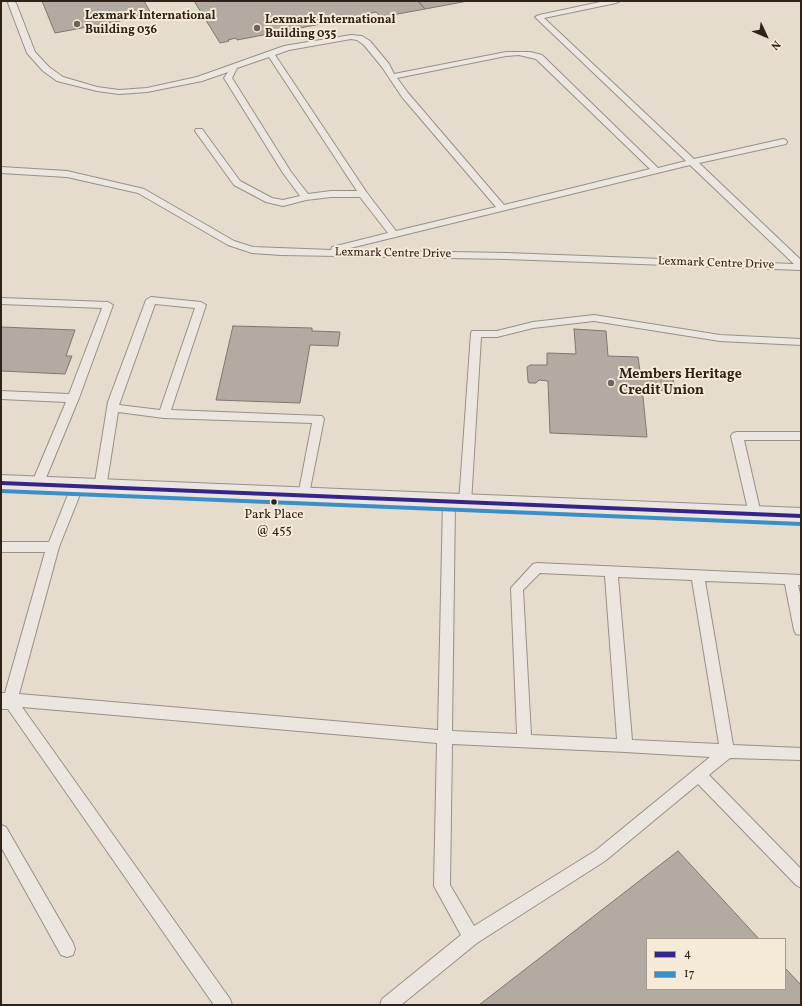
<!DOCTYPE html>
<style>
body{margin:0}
#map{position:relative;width:802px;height:1006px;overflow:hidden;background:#e6dcce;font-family:Vollkorn,serif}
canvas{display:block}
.frame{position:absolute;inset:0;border:2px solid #312219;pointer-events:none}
.legend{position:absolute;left:646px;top:938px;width:140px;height:52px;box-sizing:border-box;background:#f6ead8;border:1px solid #a79a8c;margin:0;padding:5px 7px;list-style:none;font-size:12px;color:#312219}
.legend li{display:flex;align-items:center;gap:8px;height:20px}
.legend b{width:20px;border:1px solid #a79a8c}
.north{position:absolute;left:746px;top:16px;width:40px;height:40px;-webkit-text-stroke:3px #f6ead8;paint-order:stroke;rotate:134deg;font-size:11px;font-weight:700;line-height:16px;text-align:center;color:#312219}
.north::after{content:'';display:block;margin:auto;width:14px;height:18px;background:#312219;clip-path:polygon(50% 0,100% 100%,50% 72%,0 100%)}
</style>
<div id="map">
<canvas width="802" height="1006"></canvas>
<div class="frame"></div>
<ul class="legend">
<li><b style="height:5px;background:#362589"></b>4</li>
<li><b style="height:5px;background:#3c8fc6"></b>17</li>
</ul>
<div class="north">N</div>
</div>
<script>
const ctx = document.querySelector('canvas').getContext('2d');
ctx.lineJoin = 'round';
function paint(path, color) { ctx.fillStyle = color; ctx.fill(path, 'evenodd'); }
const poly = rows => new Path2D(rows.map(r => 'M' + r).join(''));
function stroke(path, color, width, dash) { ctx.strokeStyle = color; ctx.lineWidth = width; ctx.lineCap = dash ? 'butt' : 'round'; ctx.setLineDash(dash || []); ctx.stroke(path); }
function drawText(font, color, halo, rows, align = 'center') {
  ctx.font = font + ' Vollkorn,serif'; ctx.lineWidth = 4; ctx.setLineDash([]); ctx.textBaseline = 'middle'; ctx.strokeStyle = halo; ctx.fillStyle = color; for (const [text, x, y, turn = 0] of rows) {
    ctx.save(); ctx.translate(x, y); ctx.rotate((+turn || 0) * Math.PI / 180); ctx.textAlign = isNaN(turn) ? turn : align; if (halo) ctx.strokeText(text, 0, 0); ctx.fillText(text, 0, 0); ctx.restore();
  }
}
const building = poly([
 [42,1,144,1,152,15,55,33,42,1],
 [194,1,418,1,425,9,381,17,376,12,367,14,368,15,237,40,236,38,228,40,229,41,220,43,194,1],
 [418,1,468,1,425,9,418,1],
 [233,326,312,328,312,331,340,332,338,346,310,345,300,403,216,400,233,326],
 [1,327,75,330,66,356,72,356,65,374,1,371,1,327],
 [574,329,606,331,608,356,638,357,640,371,665,373,669,376,670,379,673,379,674,385,670,384,671,389,668,391,650,390,646,387,642,387,647,437,550,433,548,381,539,380,536,383,529,383,528,381,527,367,530,365,547,365,547,353,576,354,574,329],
 [678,851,759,939,647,939,647,989,785,989,785,968,801,985,801,1005,479,1005,678,851]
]);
paint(building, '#b3aba1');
stroke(building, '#7e776f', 1);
const service = poly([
 [9,1,13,1,16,3,35,52,49,67,63,77,97,87,119,90,147,88,197,77,284,46,351,35,362,36,370,41,389,64,394,74,506,52,530,52,542,55,658,168,686,161,535,17,539,15,605,1,620,1,616,3,544,18,694,159,783,139,786,140,787,142,786,144,699,163,801,260,801,270,506,259,281,255,252,253,228,245,138,193,67,177,1,173,1,167,67,171,144,189,234,241,253,247,331,250,332,247,388,233,360,197,331,197,306,200,283,206,266,202,234,185,195,131,196,129,202,129,240,181,272,198,283,200,300,196,283,173,224,78,228,72,202,81,147,92,119,94,97,91,57,81,43,71,27,53,8,3,9,1],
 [351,39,357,40,364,45,382,67,402,97,496,207,396,231,367,193,275,55,289,50,351,39],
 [519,55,536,59,650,169,504,205,408,93,397,78,506,56,519,55],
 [269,57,357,191,331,191,308,194,291,172,232,78,237,68,269,57],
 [690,165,794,264,506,253,342,250,690,165],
 [151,297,201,302,206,305,171,410,322,416,324,419,308,499,304,500,300,499,298,496,312,423,164,418,118,412,106,488,104,491,100,492,96,491,94,488,108,402,146,300,151,297],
 [155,304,195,308,160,410,119,405,155,304],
 [1,298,108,302,113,305,79,398,43,485,41,488,37,489,33,488,31,485,66,402,1,399,1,391,69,394,102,308,1,304,1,298],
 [594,315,720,335,801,339,801,345,720,341,594,321,533,328,497,337,481,337,471,503,469,506,465,508,461,506,459,503,471,333,472,331,497,331,533,322,594,315],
 [737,432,801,432,801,440,744,440,761,514,759,517,755,519,751,517,749,514,731,436,733,433,737,432],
 [77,483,81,484,83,487,59,547,19,694,438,730,443,502,445,499,449,497,453,499,455,502,452,731,517,734,511,588,533,564,537,563,801,575,801,585,798,585,801,598,801,635,796,634,794,630,785,584,705,581,733,745,801,748,801,760,730,758,709,775,801,869,801,888,796,885,698,784,605,861,477,943,401,1005,380,1005,382,999,461,935,434,886,437,743,22,707,230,999,232,1005,214,1005,8,709,1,709,1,693,5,693,45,552,1,552,1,542,49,542,71,487,73,484,77,483],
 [540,573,605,576,617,739,531,735,523,590,540,573],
 [618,577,692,580,719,744,632,740,618,577],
 [452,744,625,752,710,757,595,851,474,926,450,885,452,744],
 [1,825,6,827,73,943,75,949,73,955,67,957,61,955,1,847,1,825]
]);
const minor = poly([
 [1,475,801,508,801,524,1,491,1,475]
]);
stroke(service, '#989087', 2);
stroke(minor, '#989087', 2);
paint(service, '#ebe6df');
paint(minor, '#ebe6df');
paint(poly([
 [1,481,801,514,801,518,1,485,1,481]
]), '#362589');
paint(poly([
 [1,489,801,522,801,526,1,493,1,489]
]), '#3c8fc6');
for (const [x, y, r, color] of [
 [77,24,4,"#706358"],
 [257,28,4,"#706358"],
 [611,383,4,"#706358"],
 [274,502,3.5,"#312219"]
]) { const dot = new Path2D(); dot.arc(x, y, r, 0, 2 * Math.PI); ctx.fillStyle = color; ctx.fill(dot); stroke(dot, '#f6ead8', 1.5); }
drawText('bold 12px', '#312219', '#f6ead8', [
 ["Lexmark International",85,17],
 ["Building 036",85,31],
 ["Lexmark International",265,21],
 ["Building 035",265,35]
], 'left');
drawText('12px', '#312219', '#f6ead8', [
 ["Lexmark Centre Drive",393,254,1],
 ["Lexmark Centre Drive",716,264,2]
]);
drawText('13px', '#312219', '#f6ead8', [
 ["Park Place",274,516],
 ["@ 455",274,532]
]);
drawText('bold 14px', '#312219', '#f6ead8', [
 ["Members Heritage",619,375],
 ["Credit Union",619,391]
], 'left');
</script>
